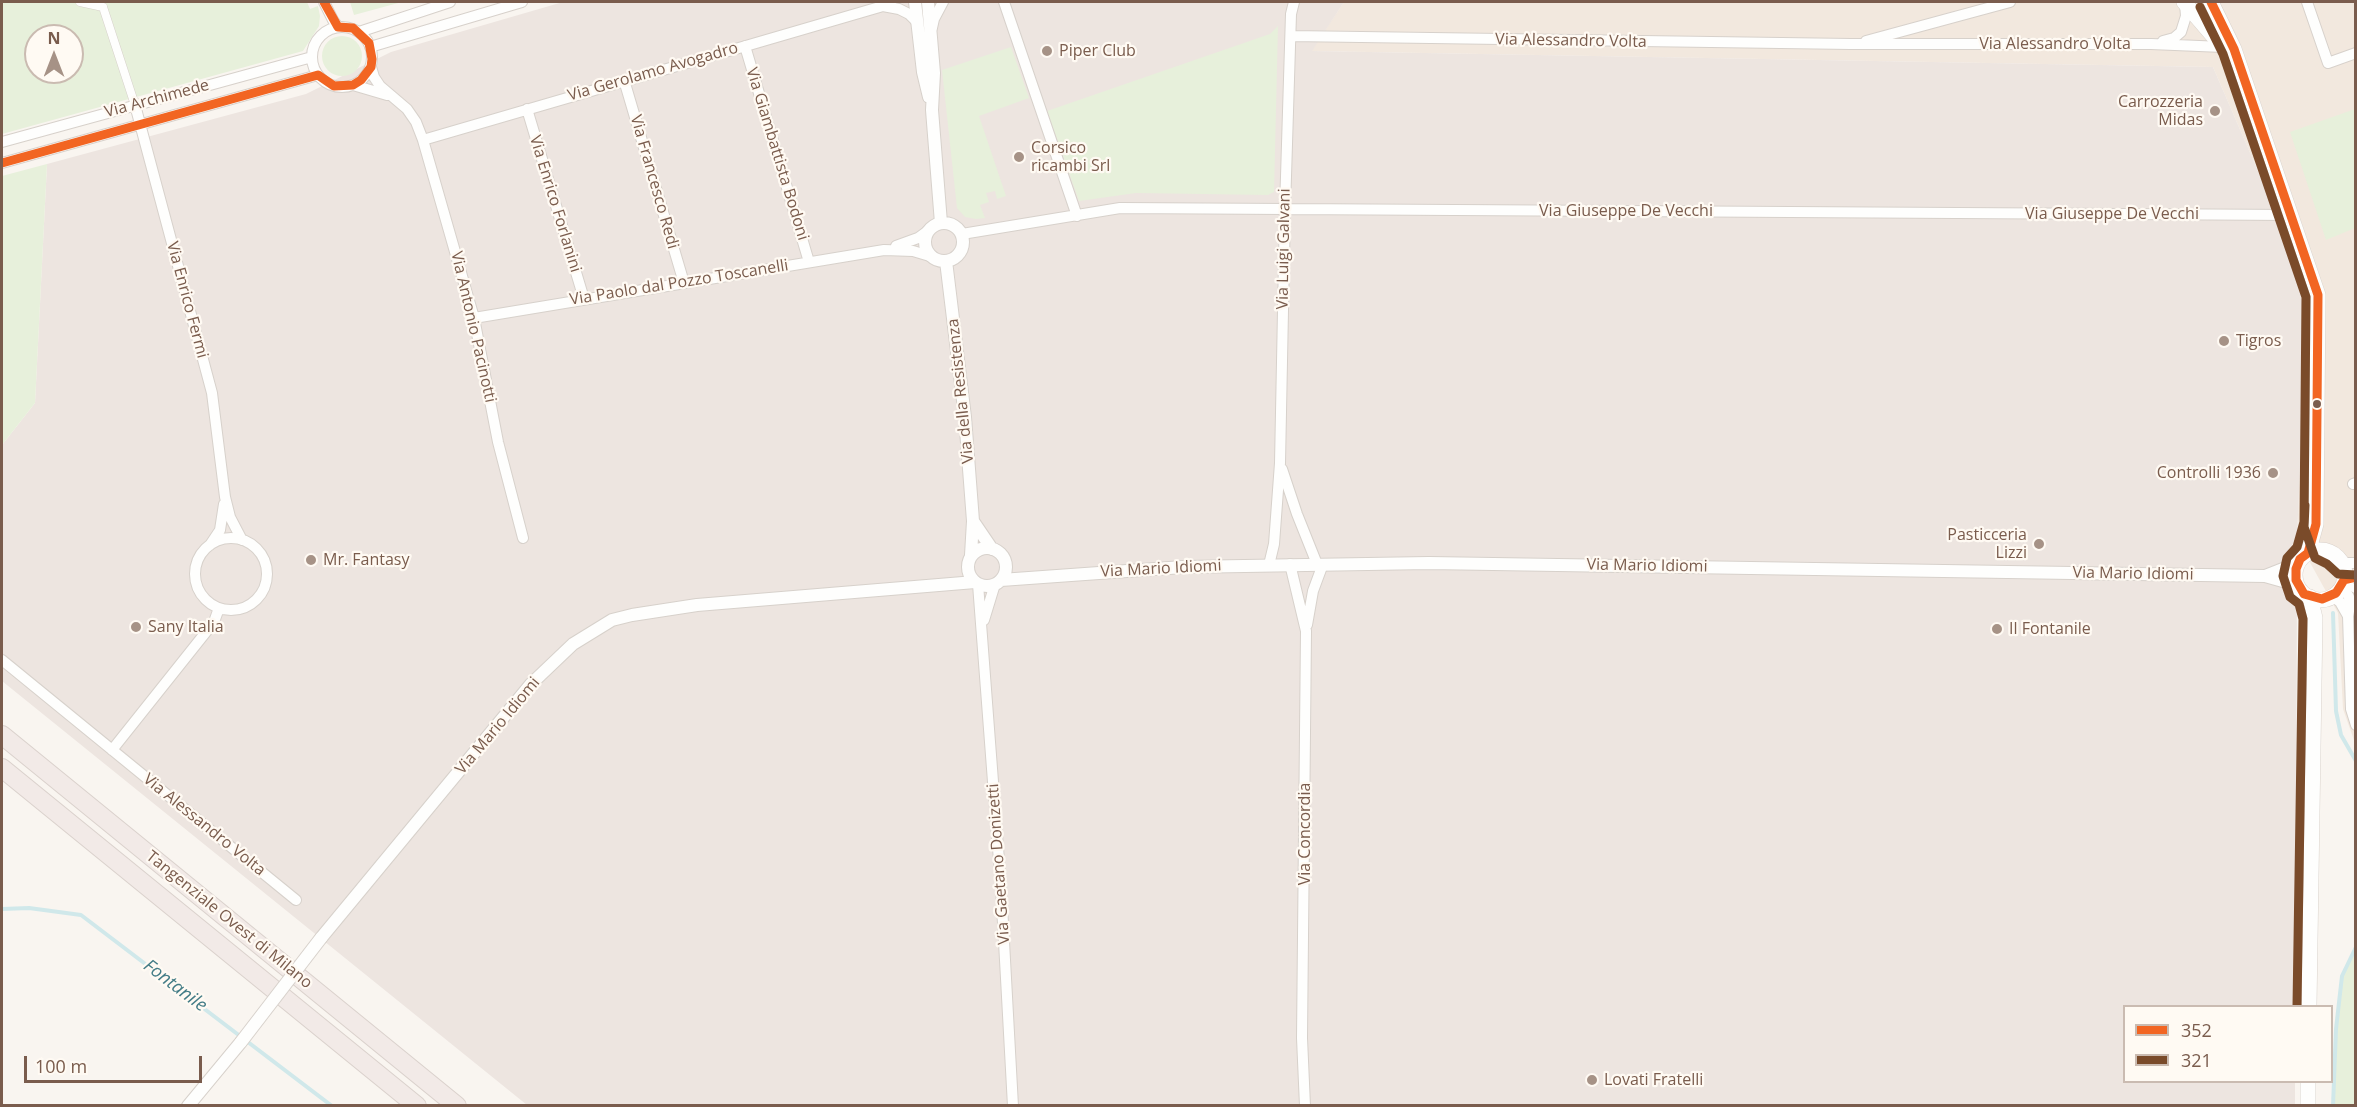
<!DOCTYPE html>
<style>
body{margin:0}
#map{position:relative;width:2357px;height:1107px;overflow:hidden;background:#f9f5f0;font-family:"Open Sans",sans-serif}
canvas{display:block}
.frame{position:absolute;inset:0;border:3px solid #7a5c4d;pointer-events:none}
.legend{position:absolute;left:2123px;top:1005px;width:210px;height:78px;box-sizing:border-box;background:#fffaf3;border:2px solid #cabbb1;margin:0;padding:8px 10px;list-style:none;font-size:18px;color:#7a5c4d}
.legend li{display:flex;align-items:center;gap:12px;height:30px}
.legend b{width:30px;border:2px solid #cabbb1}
.north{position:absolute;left:24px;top:24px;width:60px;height:60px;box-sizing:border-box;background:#fffaf3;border:2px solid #cabbb1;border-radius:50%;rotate:0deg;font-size:16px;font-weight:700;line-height:24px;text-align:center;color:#7a5c4d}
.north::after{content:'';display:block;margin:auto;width:21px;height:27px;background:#a69286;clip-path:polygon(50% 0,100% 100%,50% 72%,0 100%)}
.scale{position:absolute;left:24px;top:1056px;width:178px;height:27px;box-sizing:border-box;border:3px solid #7a5c4d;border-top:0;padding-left:8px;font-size:18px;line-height:21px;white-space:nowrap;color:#7a5c4d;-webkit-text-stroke:4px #fffaf3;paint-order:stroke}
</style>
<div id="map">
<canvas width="2357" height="1107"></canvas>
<div class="frame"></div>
<ul class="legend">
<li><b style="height:8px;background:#f26522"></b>352</li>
<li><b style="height:8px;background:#7a4b2a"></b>321</li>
</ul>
<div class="north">N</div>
<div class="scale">100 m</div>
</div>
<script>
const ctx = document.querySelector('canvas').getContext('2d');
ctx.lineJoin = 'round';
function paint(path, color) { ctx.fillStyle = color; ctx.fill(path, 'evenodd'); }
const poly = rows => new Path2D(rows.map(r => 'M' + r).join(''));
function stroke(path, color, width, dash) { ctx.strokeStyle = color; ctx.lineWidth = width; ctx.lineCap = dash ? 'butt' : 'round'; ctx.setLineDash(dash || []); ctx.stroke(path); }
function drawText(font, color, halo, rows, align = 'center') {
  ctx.font = font + ' "Open Sans",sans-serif'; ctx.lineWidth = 4.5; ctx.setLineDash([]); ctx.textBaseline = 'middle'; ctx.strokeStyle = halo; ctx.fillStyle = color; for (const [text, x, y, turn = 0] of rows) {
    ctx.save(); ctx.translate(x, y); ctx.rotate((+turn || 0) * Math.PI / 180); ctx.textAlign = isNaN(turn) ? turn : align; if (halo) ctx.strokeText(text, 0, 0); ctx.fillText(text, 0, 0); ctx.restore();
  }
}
paint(poly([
 [1344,2,2355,2,2355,743,2343,709,2338,613,2297,539,2307,295,2283,229,2213,67,1311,51]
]), '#f2e8de');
paint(poly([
 [563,2,1344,2,1312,51,2213,67,2283,229,2307,295,2297,539,2296,1006,2124,1006,2124,1082,2295,1082,2295,1105,527,1105,2,681,2,445,35,403,47,164,306,94,391,52]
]), '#ede5e0');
paint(poly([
 [2,2,307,2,310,9,318,6,320,16,319,26,303,51,2,134],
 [36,36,72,36,72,72,36,72],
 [350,2,402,2,354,15],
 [1278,26,1274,192,1268,195,1136,193,1079,201,1047,111,1270,34],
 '322 56a20 20 0 1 1 40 0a20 20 0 1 1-40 0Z',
 [1011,47,1029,98,979,116,1006,196,997,199,995,191,986,193,989,202,980,205,985,218,976,219,965,217,957,208,942,70],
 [2355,109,2355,228,2326,240,2290,132],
 [47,164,35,403,2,445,2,176],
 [2355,947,2355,1105,2333,1105,2336,1029,2342,976]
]), '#e7f0db');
stroke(poly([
 [2333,613,2336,711,2341,735,2356,761],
 [2,909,29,908,81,915,332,1106],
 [2333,1106,2336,1029,2342,976,2356,947]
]), '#d0e8ea', 4);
const pedestrian = poly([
 [80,2,103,7],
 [103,7,135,105],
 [2343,583,2356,589]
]);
const minor = poly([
 [324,2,333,20,338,27],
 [1004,2,1077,216],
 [2307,2,2328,63,2356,53],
 [883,6,899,9,909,14,917,22],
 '312 57a30 30 0 1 1 60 0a30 30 0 1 1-60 0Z',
 [932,28,934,19,943,2],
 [359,32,450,2],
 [1291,36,1851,44,2151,44,2223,47],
 [1866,41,2010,2],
 [2163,41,2174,38,2181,32,2186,16,2185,3],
 [745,46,809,262],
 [370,47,522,2],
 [371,67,374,77,380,86,407,109,416,122,423,140,474,318,498,442,523,538],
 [624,80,684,283],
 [353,85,387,95],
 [135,105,212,393,225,497,230,517,242,540],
 [527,109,584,299],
 [423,140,883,6,891,2],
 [2,142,312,57],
 [2,163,318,75],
 [962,234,1120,208,2292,215],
 [896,246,918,238,929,230],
 [474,318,884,250,913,251,933,257],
 [1282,469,1297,514,1317,564],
 [2353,484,2356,483],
 '195 574a36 36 0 1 1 72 0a36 36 0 1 1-72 0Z',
 [210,545,220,530,224,504],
 [2342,563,2356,563],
 [1290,564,1306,631,1302,1038,1305,1106],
 [1269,565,1274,544,1280,463,1285,209,1291,14,1294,2],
 [2344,580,2356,577],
 [978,584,1001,887,1013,1106],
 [2342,586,2349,597,2350,606,2348,616,2351,709,2356,725],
 [2332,596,2340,602,2348,616],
 [984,620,995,584],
 [1307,625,1313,591,1323,564],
 [2,660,296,900],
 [112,750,214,622,219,608]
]);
const tertiary = poly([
 [915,2,923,72,929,97],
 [928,2,934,73,932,110,941,223],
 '925 242a19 19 0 1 1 38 0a19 19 0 1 1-38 0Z',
 [946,261,965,417,973,521,971,555],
 [973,521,992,549],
 '968 567a19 19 0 1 1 38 0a19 19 0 1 1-38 0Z',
 [2265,576,2298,563],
 [1001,580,1183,567,1429,563,2265,576,2297,585],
 [321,938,531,684,573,644,612,620,632,615,697,605,975,582],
 [188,1106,241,1042]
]);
const secondary = poly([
 [2184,2,2232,58],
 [2211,2,2234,49,2318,295,2316,524,2308,553],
 '2295 575a25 25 0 1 1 50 0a25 25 0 1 1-50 0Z',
 [2309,1006,2315,618,2310,597],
 [2308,1106,2308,1082]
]);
const motorway = poly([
 [2,735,457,1106],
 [2,768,417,1106]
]);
stroke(pedestrian, '#d7d1cb', 9);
stroke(minor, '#d7d1cb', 12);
stroke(tertiary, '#d7d1cb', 14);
stroke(secondary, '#d9d2cb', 16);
stroke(motorway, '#dad1cc', 20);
stroke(pedestrian, '#fefefd', 8);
stroke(minor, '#fefefd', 10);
stroke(tertiary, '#fefefd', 12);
stroke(secondary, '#fefefd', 15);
stroke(motorway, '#f2eae7', 18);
const tertiaryBridge = poly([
 [241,1042,321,938]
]);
stroke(tertiaryBridge, '#d7d1cb', 14, []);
stroke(tertiaryBridge, '#fefefd', 12);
stroke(poly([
 [2211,2,2234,49,2318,295,2316,524,2308,553,2300,559,2296,569,2296,580,2304,594,2322,599,2336,593,2344,580,2356,577],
 [2,163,318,75,334,86,353,85,361,80,371,67,372,59,369,43,353,28,338,27,324,2]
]), '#f26522', 9);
stroke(poly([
 [2200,7,2223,54,2306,297,2304,522,2297,547,2287,558,2283,576,2290,597,2299,604,2303,619,2297,1006],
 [2305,505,2304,527,2315,558,2327,564,2338,574,2356,575]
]), '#7a4b2a', 9);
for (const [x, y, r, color] of [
 [1047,51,6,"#a69286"],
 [2215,111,6,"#a69286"],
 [1019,157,6,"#a69286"],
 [2224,341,6,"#a69286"],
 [2317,404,5,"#7a5c4d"],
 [2273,473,6,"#a69286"],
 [2039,544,6,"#a69286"],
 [311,560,6,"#a69286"],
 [136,627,6,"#a69286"],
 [1997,629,6,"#a69286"],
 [1592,1080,6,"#a69286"]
]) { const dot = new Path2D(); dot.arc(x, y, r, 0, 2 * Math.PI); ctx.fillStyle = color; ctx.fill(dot); stroke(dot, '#fffaf3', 2); }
drawText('16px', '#7a5c4d', '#fffaf3', [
 ["Via Alessandro Volta",1571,41,1],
 ["Via Alessandro Volta",2055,44],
 ["Via Gerolamo Avogadro",653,72,-16],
 ["Via Archimede",157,99,-15],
 ["Via Giambattista Bodoni",777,154,73],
 ["Via Francesco Redi",654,182,74],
 ["Via Enrico Forlanini",555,204,73],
 ["Via Giuseppe De Vecchi",1626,211],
 ["Via Giuseppe De Vecchi",2112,214],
 ["Via Luigi Galvani",1284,249,-89],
 ["Via Paolo dal Pozzo Toscanelli",679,283,-9],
 ["Via Enrico Fermi",187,300,75],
 ["Via Antonio Pacinotti",473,327,77],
 ["Via della Resistenza",961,391,-96],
 ["Via Mario Idiomi",1647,566,1],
 ["Via Mario Idiomi",1161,569,-3],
 ["Via Mario Idiomi",2133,574,1],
 ["Via Mario Idiomi",498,726,-50],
 ["Via Alessandro Volta",204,825,39],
 ["Via Concordia",1305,834,-90],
 ["Via Gaetano Donizetti",999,864,-94],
 ["Tangenziale Ovest di Milano",229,920,39]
]);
drawText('16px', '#7a5c4d', '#fffaf3', [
 ["Piper Club",1059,51],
 ["Carrozzeria",2203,102,"right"],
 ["Midas",2203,120,"right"],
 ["Corsico",1031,148],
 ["ricambi Srl",1031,166],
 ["Tigros",2236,341],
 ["Controlli 1936",2261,473,"right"],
 ["Pasticceria",2027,535,"right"],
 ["Lizzi",2027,553,"right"],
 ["Mr. Fantasy",323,560],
 ["Sany Italia",148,627],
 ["Il Fontanile",2009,629],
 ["Lovati Fratelli",1604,1080]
], 'left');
drawText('italic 18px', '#437c86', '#fffaf3', [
 ["Fontanile",175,986,37]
]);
</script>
